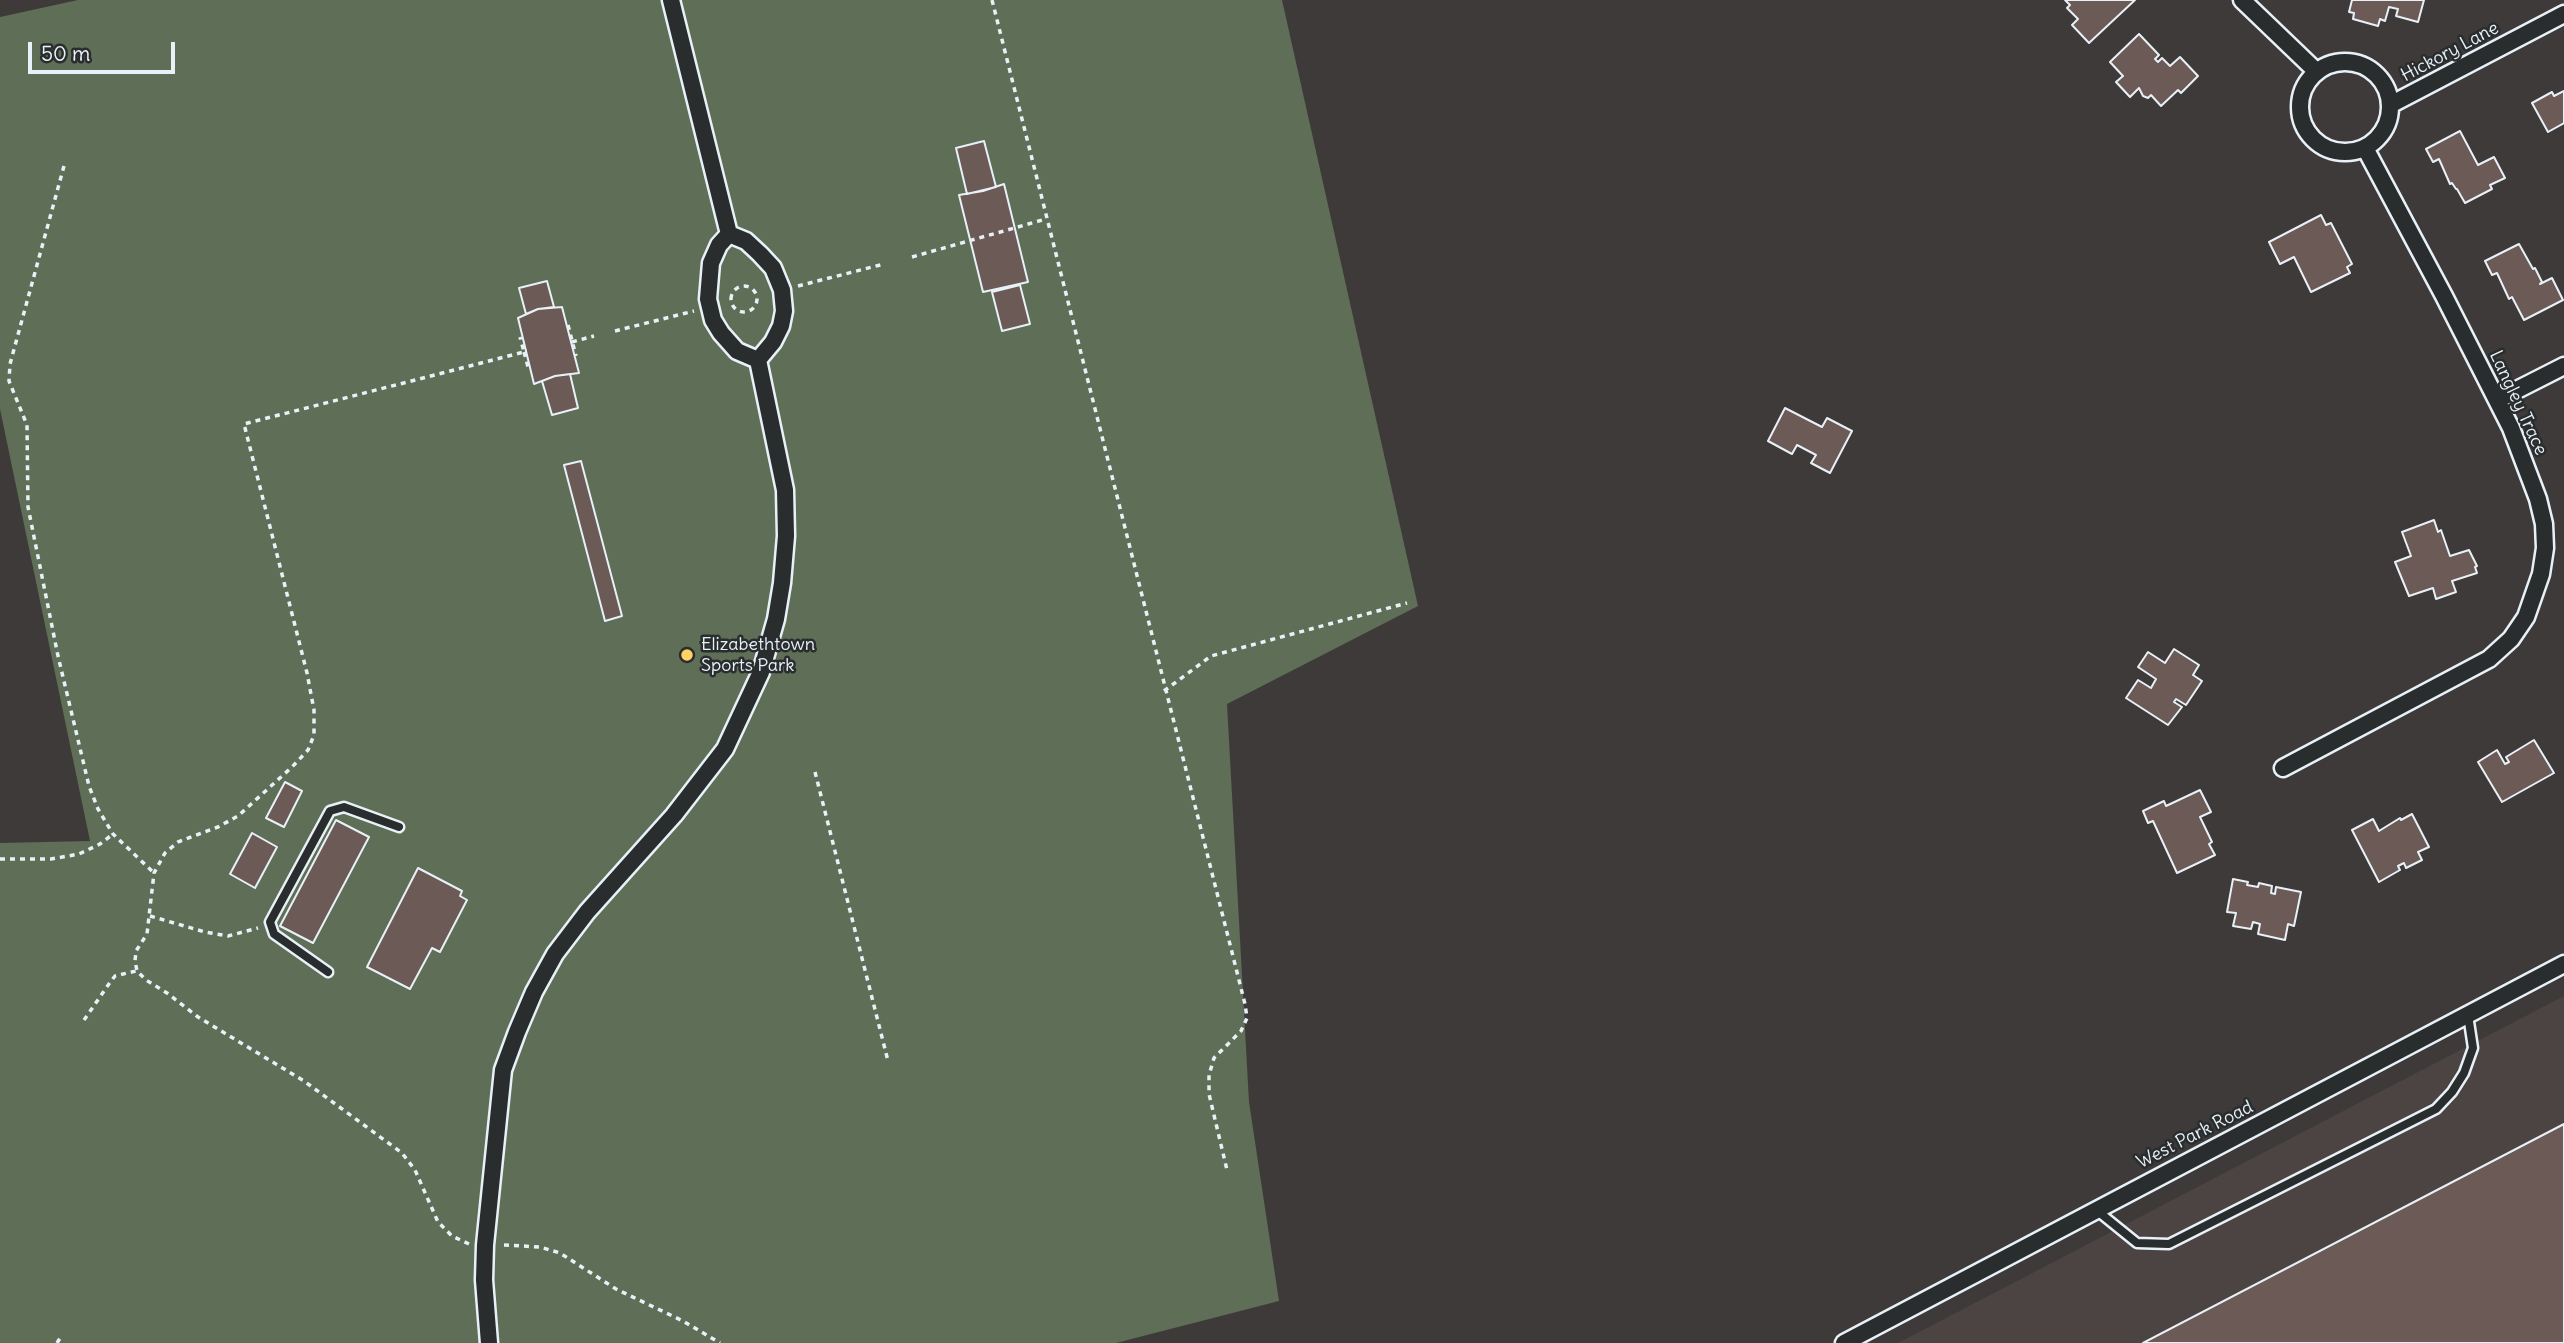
<!DOCTYPE html>
<style>
body{margin:0}
#map{position:relative;width:2564px;height:1343px;overflow:hidden;background:#3e3a3a;font-family:Delius,sans-serif}
canvas{display:block}
.scale{position:absolute;left:28px;top:42px;width:147px;height:32px;box-sizing:border-box;border:4px solid #e8f1f8;border-top:0;padding-left:9px;font-size:21px;line-height:24px;white-space:nowrap;color:#e8f1f8;-webkit-text-stroke:5px #2a2d2e;paint-order:stroke}
</style>
<div id="map">
<canvas width="2564" height="1343"></canvas>
<div class="scale">50 m</div>
</div>
<script>
const ctx = document.querySelector('canvas').getContext('2d');
ctx.lineJoin = 'round';
function paint(path, color) { ctx.fillStyle = color; ctx.fill(path, 'evenodd'); }
const poly = rows => new Path2D(rows.map(r => 'M' + r).join(''));
function stroke(path, color, width, dash) { ctx.strokeStyle = color; ctx.lineWidth = width; ctx.lineCap = dash ? 'butt' : 'round'; ctx.setLineDash(dash || []); ctx.stroke(path); }
function drawText(font, color, halo, rows, align = 'center') {
  ctx.font = font + ' Delius,sans-serif'; ctx.lineWidth = 5; ctx.setLineDash([]); ctx.textBaseline = 'middle'; ctx.strokeStyle = halo; ctx.fillStyle = color; for (const [text, x, y, turn = 0] of rows) {
    ctx.save(); ctx.translate(x, y); ctx.rotate((+turn || 0) * Math.PI / 180); ctx.textAlign = isNaN(turn) ? turn : align; if (halo) ctx.strokeText(text, 0, 0); ctx.fillText(text, 0, 0); ctx.restore();
  }
}
paint(poly([
 [2564,996,2564,1343,1898,1343]
]), '#4c4442');
paint(poly([
 [78,0,1282,0,1418,606,1227,704,1249,1102,1279,1301,1116,1343,0,1343,0,843,90,841,0,409,0,17]
]), '#5f6e56');
const building = poly([
 [2065,0,2135,0,2089,43,2072,25,2078,19,2067,8,2070,5,2065,0],
 [2352,0,2424,0,2418,22,2396,16,2398,9,2389,7,2385,21,2380,19,2378,26,2353,19,2354,13,2349,12,2352,0],
 [2139,34,2159,55,2155,59,2158,62,2162,58,2170,66,2180,57,2198,76,2181,93,2178,90,2161,106,2151,95,2148,98,2143,96,2139,88,2130,97,2116,82,2123,76,2110,62,2139,34],
 [2564,91,2564,123,2548,132,2532,103,2552,92,2554,96,2564,91],
 [2460,131,2478,165,2494,157,2505,178,2490,185,2492,189,2465,203,2457,189,2456,189,2452,183,2450,184,2439,159,2433,162,2426,149,2460,131],
 [984,141,996,187,967,194,956,148,984,141],
 [1004,184,1028,282,983,292,959,195,983,191,1004,184],
 [2321,215,2326,225,2331,223,2352,264,2347,267,2350,273,2311,292,2294,257,2280,264,2269,242,2321,215],
 [2519,244,2533,269,2535,268,2542,282,2540,284,2552,278,2563,300,2524,320,2512,297,2509,299,2497,273,2492,275,2485,261,2519,244],
 [547,281,554,307,538,309,526,314,519,288,547,281],
 [1020,285,1030,324,1002,331,992,292,1020,285],
 [562,307,579,373,555,376,534,384,518,318,538,309,562,307],
 [570,374,578,408,552,415,542,381,555,376,570,374],
 [1785,408,1822,427,1827,418,1852,431,1830,473,1811,463,1816,455,1797,445,1792,454,1768,441,1785,408],
 [581,461,622,616,605,621,564,465,581,461],
 [2434,520,2438,532,2441,530,2450,556,2469,550,2477,566,2475,567,2477,573,2452,581,2456,592,2436,599,2433,588,2409,596,2395,562,2411,556,2402,532,2434,520],
 [2174,649,2199,665,2193,675,2202,681,2186,705,2176,699,2174,702,2182,707,2168,725,2126,698,2138,680,2151,688,2156,679,2138,667,2148,652,2165,663,2174,649],
 [2534,740,2554,773,2502,802,2478,762,2497,750,2505,764,2509,762,2506,757,2534,740],
 [285,782,302,791,284,827,266,818,285,782],
 [2200,790,2211,812,2200,817,2212,842,2209,844,2215,855,2177,873,2153,821,2148,823,2143,811,2164,801,2166,806,2200,790],
 [2412,814,2429,847,2418,852,2422,860,2406,868,2404,863,2398,866,2400,870,2379,882,2352,830,2373,819,2379,831,2400,818,2401,820,2412,814],
 [336,820,369,837,313,943,280,926,336,820],
 [252,833,277,847,255,888,230,874,252,833],
 [418,868,462,891,460,896,467,900,440,952,432,948,410,989,367,967,418,868],
 [2233,879,2248,882,2247,885,2258,887,2259,883,2272,886,2271,893,2275,894,2276,887,2301,892,2294,926,2288,924,2285,940,2258,934,2260,924,2253,922,2251,929,2233,926,2236,913,2227,912,2233,879],
 [2564,1124,2564,1343,2143,1343,2564,1124]
]);
paint(building, '#6b5a55');
stroke(building, '#e8f1f8', 2);
const lane = poly([
 [328,972,274,934,270,922,330,811,344,807,399,827],
 [2095,1209,2137,1243,2169,1244,2436,1109,2452,1092,2464,1073,2473,1048,2468,1015]
]);
const street = poly([
 [2242,0,2316,71],
 '2300 107a45 45 0 1 1 90 0a45 45 0 1 1-90 0Z',
 [2390,105,2564,14],
 [729,234,719,245,711,263,708,299,713,320,721,333,737,351,758,360],
 [2497,400,2564,366],
 [2283,768,2489,659,2511,639,2526,617,2541,574,2545,548,2544,524,2538,499,2511,428,2444,296,2365,148],
 [489,1343,484,1280,485,1245,503,1070,517,1032,534,992,555,954,587,912,674,815,725,749,761,672,776,619,782,583,786,536,785,490,758,360,773,342,781,326,784,311,782,290,773,268,760,254,746,241,729,234,671,0],
 [1844,1343,2564,964]
]);
stroke(lane, '#e8f1f8', 13);
stroke(street, '#e8f1f8', 21);
stroke(poly([
 [992,0,1245,1004,1247,1018,1241,1031,1214,1058,1209,1075,1209,1094,1227,1170],
 [64,166,10,364,9,381,27,425,28,507,58,656,89,786,98,809,113,834,154,873],
 [912,257,1046,219],
 [798,286,884,264],
 '731 299a13 13 0 1 1 26 0a13 13 0 1 1-26 0Z',
 [568,325,576,356],
 [615,331,694,311],
 [572,342,594,336],
 [524,352,528,367],
 [1164,691,1211,656,1407,603],
 [815,772,888,1061],
 [0,859,51,859,79,854,100,844,113,834],
 [150,916,205,932,228,936,258,928],
 [84,1020,111,981,115,976,136,971],
 [469,1244,452,1236,438,1222,415,1170,402,1153,304,1081,198,1017,167,993,146,980,137,971,135,961,136,951,147,934,154,873,165,853,178,842,218,827,238,816,292,767,308,750,314,735,314,710,307,673,244,424,524,352,520,337],
 [504,1245,540,1247,560,1253,616,1289,683,1321,720,1343],
 [57,1343,62,1335]
]), '#e8f1f8', 3.5, [5, 5]);
stroke(lane, '#2a2d2e', 8);
stroke(street, '#2a2d2e', 16);
for (const [x, y, r, color] of [
 [687,655,7,"#ffd166"]
]) { const dot = new Path2D(); dot.arc(x, y, r, 0, 2 * Math.PI); ctx.fillStyle = color; ctx.fill(dot); stroke(dot, '#2a2d2e', 2.5); }
drawText('18px', '#e8f1f8', '#2a2d2e', [
 ["Hickory Lane",2450,52,-28],
 ["Langley Trace",2518,403,65],
 ["West Park Road",2195,1135,-27]
]);
drawText('18px', '#e8f1f8', '#2a2d2e', [
 ["Elizabethtown",701,645],
 ["Sports Park",701,666]
], 'left');
</script>
